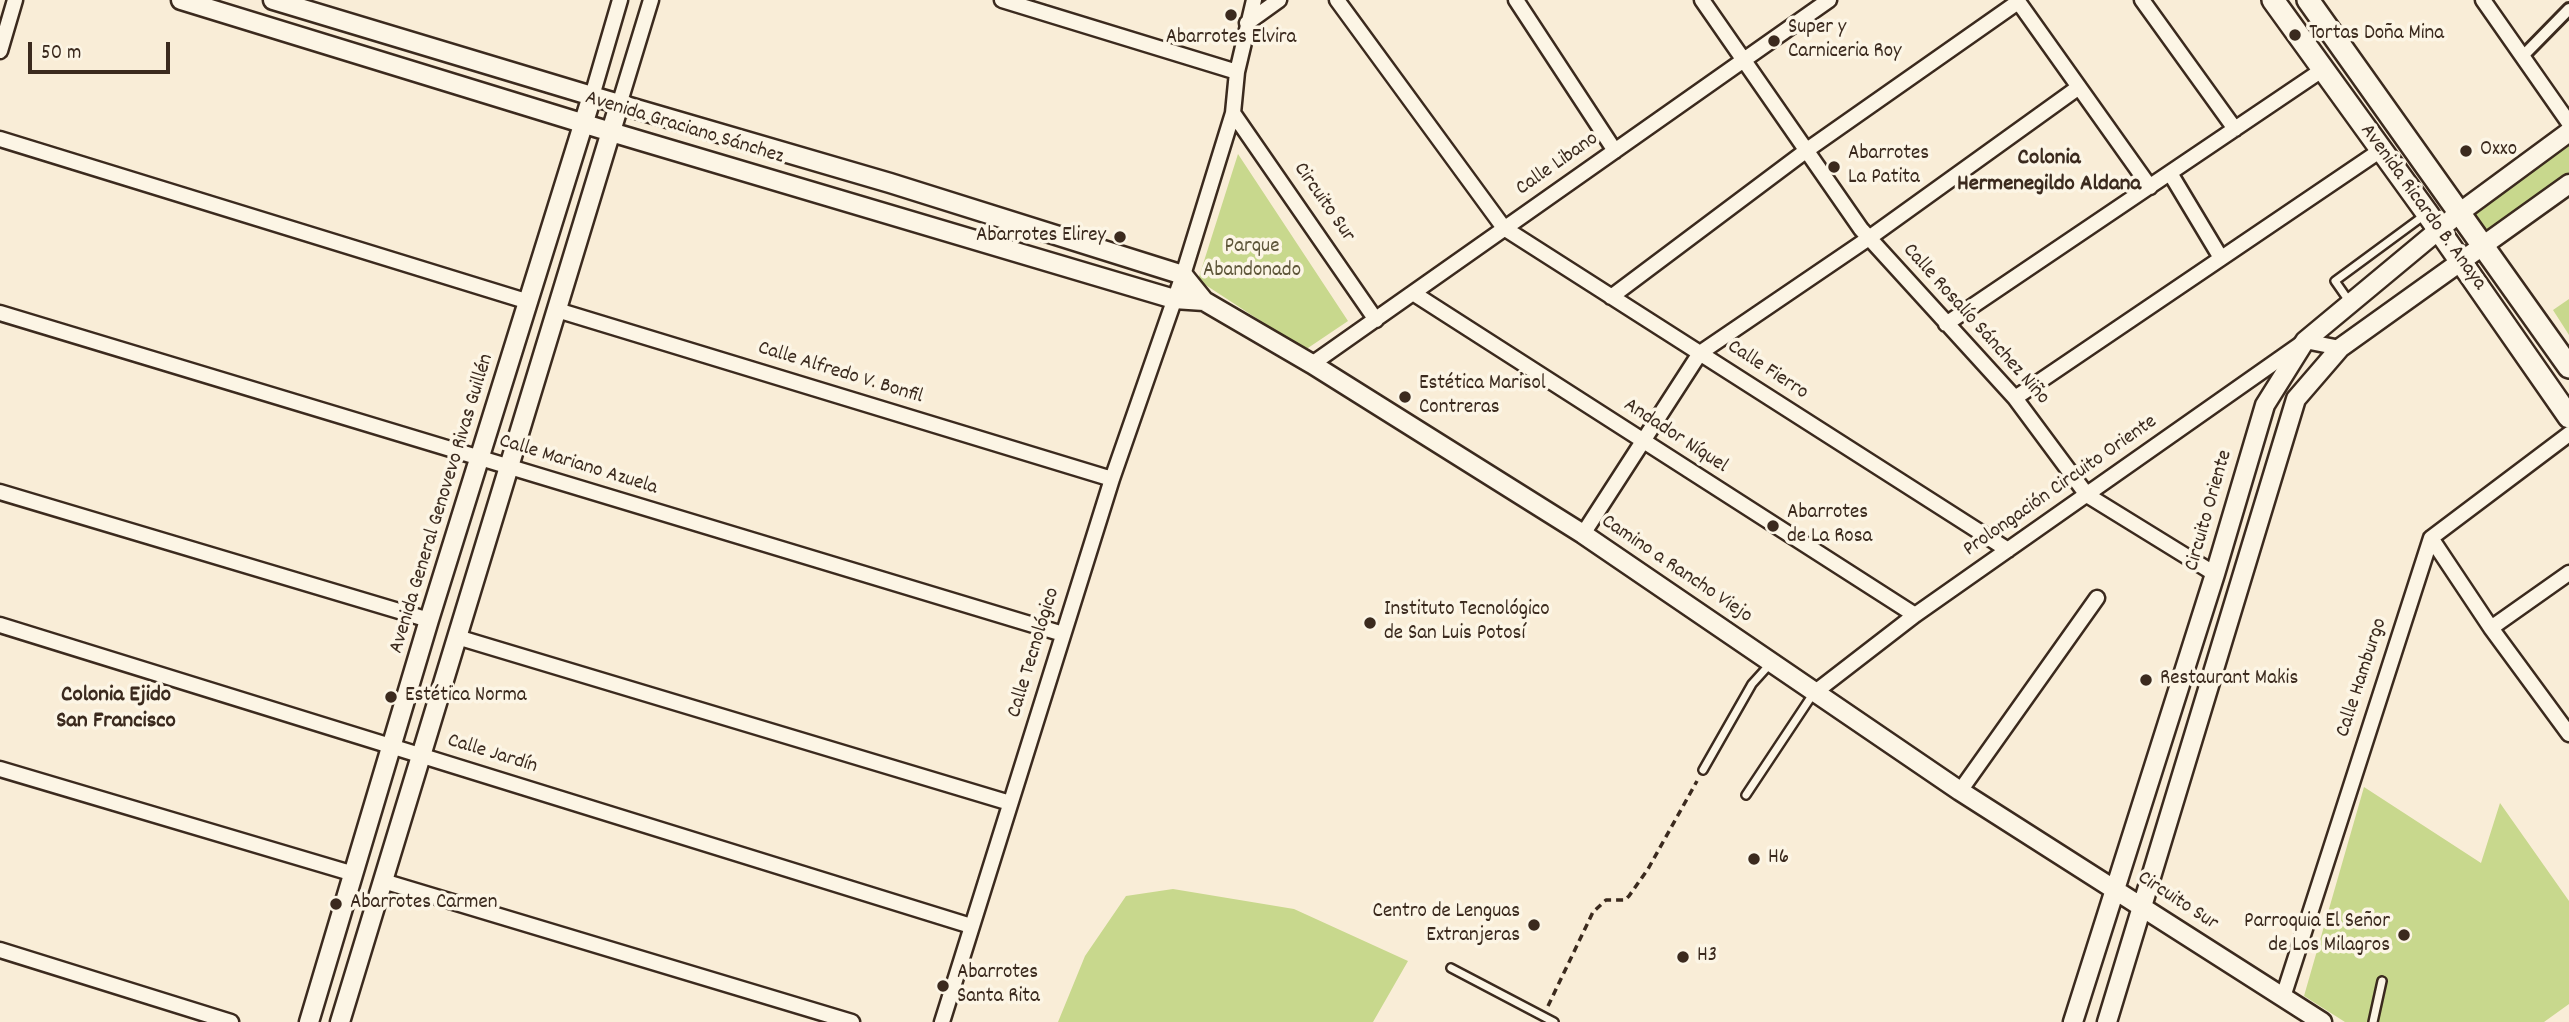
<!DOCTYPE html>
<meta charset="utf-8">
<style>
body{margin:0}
#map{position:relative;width:2569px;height:1022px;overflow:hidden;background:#f9edd7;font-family:Dekko,sans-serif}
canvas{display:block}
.scale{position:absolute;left:28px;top:42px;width:142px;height:32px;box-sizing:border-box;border:4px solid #3b2a1e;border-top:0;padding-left:9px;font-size:21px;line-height:24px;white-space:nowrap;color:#3b2a1e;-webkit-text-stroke:5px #fcf5e5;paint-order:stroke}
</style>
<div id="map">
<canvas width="2569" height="1022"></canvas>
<div class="scale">50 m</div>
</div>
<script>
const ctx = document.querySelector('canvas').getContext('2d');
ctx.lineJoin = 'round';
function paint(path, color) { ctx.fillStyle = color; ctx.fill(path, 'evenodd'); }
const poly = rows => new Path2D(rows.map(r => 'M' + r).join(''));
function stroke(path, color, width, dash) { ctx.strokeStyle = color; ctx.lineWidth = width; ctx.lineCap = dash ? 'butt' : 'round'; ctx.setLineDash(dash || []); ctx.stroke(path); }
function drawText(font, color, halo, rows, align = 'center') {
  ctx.font = font + ' Dekko,sans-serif'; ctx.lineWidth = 7; ctx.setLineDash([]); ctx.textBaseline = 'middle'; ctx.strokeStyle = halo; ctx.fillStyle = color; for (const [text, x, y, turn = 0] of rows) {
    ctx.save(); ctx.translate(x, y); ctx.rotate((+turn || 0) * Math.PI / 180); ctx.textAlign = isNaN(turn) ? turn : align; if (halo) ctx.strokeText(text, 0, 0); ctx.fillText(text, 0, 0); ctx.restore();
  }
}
paint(poly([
 [2569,134,2569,172,2487,233,2469,207],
 [1238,154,1348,321,1305,350,1198,280],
 [2569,299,2569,335,2553,310],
 [2364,787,2481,863,2500,803,2569,901,2569,1004,2544,1022,2345,1022,2304,996],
 [1173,889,1294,909,1408,961,1373,1022,1058,1022,1085,956,1126,896]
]), '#c8d88d');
const service = poly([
 [2349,301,2335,281,2426,214],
 [1703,770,1752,684,1771,663],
 [1746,795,1813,694],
 [1451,968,1554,1022],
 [2373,1022,2382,981]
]);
const pedestrian = poly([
 [2523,56,2569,9]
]);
const minor = poly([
 [1002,0,1237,72],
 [1337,0,1504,228,2008,550],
 [1516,0,1615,151],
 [1702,0,1861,229,2015,398,2087,495,2215,574],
 [2017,0,2150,187],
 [2142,0,2235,129],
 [2483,0,2569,123],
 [1247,23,1279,0],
 [0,51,15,0],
 [592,96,620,0],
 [619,105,651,0],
 [1233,113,1376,320],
 [0,139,529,302],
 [2170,173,2221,258],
 [1413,293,1915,615],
 [1611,297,1807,150,2018,2],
 [557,310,1112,479],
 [0,313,1063,634],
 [1946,324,2322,70],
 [1312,364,1829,0],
 [2015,398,2381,150],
 [0,492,429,620],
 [1583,534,1700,353,1869,238,2079,87],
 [2431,538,2491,628,2569,734],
 [0,625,971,926],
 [2491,628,2569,573],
 [457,637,1010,803],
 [1814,693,1915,615,2305,341,2340,348],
 [0,769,354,874],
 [1960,791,2097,598],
 [383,881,852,1022],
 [0,950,231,1022],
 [2283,997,2431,538,2569,434],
 [942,1022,1112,479,1183,275,1233,113,1237,72,1254,0]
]);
const tertiary = poly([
 [181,0,611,132,1174,299,1204,301],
 [273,0,592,96,890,183,1183,275,1204,301,1312,364,1583,534,1960,791,2322,1022],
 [309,1022,429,620,592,96],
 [340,1022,619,105],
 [2073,1022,2215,574,2265,405,2305,341,2459,213,2569,132],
 [2107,1022,2296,399,2340,348,2569,184]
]);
const secondary = poly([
 [2273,0,2427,213,2569,417],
 [2308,0,2569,367]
]);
stroke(service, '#3b2a1e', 12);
stroke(pedestrian, '#3b2a1e', 16);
stroke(minor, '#3b2a1e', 19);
stroke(tertiary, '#3b2a1e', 23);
stroke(secondary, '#3b2a1e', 26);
stroke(poly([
 [1548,1006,1593,912,1606,900,1625,900,1629,896,1648,869,1697,781]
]), '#3b2a1e', 3.5, [7, 5]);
stroke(service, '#fcf5e5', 7);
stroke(pedestrian, '#fcf5e5', 10);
stroke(minor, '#fcf5e5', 14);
stroke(tertiary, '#fcf5e5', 18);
stroke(secondary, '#fcf5e5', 21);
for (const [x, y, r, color] of [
 [1231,15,7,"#3b2a1e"],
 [2295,35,7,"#3b2a1e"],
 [1774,41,7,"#3b2a1e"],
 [2466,151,7,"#3b2a1e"],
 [1834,167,7,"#3b2a1e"],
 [1120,237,7,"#3b2a1e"],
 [1405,397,7,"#3b2a1e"],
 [1773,526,7,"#3b2a1e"],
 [1370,623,7,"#3b2a1e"],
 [2146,680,7,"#3b2a1e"],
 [391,697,7,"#3b2a1e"],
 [1754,859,7,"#3b2a1e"],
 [336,904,7,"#3b2a1e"],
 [1534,925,7,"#3b2a1e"],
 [2404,935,7,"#3b2a1e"],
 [1683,957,7,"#3b2a1e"],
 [943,986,7,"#3b2a1e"]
]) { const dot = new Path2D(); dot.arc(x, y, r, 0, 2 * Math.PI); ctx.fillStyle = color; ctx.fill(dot); stroke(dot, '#fcf5e5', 2.5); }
drawText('21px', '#3b2a1e', '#fcf5e5', [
 ["Super y",1788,29],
 ["Carniceria Roy",1788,53],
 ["Tortas Doña Mina",2309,35],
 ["Abarrotes Elvira",1231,39,"center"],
 ["Oxxo",2480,151],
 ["Abarrotes",1848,155],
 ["La Patita",1848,179],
 ["Abarrotes Elirey",1106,237,"right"],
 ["Estética Marisol",1419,385],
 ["Contreras",1419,409],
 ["Abarrotes",1787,514],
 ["de La Rosa",1787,538],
 ["Instituto Tecnológico",1384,611],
 ["de San Luis Potosí",1384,635],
 ["Restaurant Makis",2160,680],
 ["Estética Norma",405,697],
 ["H6",1768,859],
 ["Abarrotes Carmen",350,904],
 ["Centro de Lenguas",1520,913,"right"],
 ["Extranjeras",1520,937,"right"],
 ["Parroquia El Señor",2390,923,"right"],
 ["de Los Milagros",2390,947,"right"],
 ["H3",1697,957],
 ["Abarrotes",957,974],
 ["Santa Rita",957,998]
], 'left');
drawText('21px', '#3b2a1e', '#fcf5e5', [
 ["Avenida Graciano Sánchez",684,129,17],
 ["Calle Libano",1558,165,-35],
 ["Circuito Sur",1323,203,55],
 ["Avenida Ricardo B. Anaya",2422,208,54],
 ["Calle Rosalío Sánchez Niño",1975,325,48],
 ["Calle Fierro",1767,371,33],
 ["Calle Alfredo V. Bonfil",840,374,17],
 ["Andador Níquel",1675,437,33],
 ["Calle Mariano Azuela",578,466,17],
 ["Prolongación Circuito Oriente",2061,487,-35],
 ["Avenida General Genovevo Rivas Guillén",443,504,-73],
 ["Circuito Oriente",2210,511,-74],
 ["Camino a Rancho Viejo",1676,570,34],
 ["Calle Tecnológico",1035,653,-73],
 ["Calle Hamburgo",2363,678,-72],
 ["Calle Jardín",492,755,17],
 ["Circuito Sur",2177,902,33]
]);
drawText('21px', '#5e563a', '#fcf5e5', [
 ["Parque",1252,248],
 ["Abandonado",1252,272]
]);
drawText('bold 23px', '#3b2a1e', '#fcf5e5', [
 ["Colonia",2049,160],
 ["Hermenegildo Aldana",2049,186],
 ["Colonia Ejido",116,697],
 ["San Francisco",116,723]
]);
</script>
